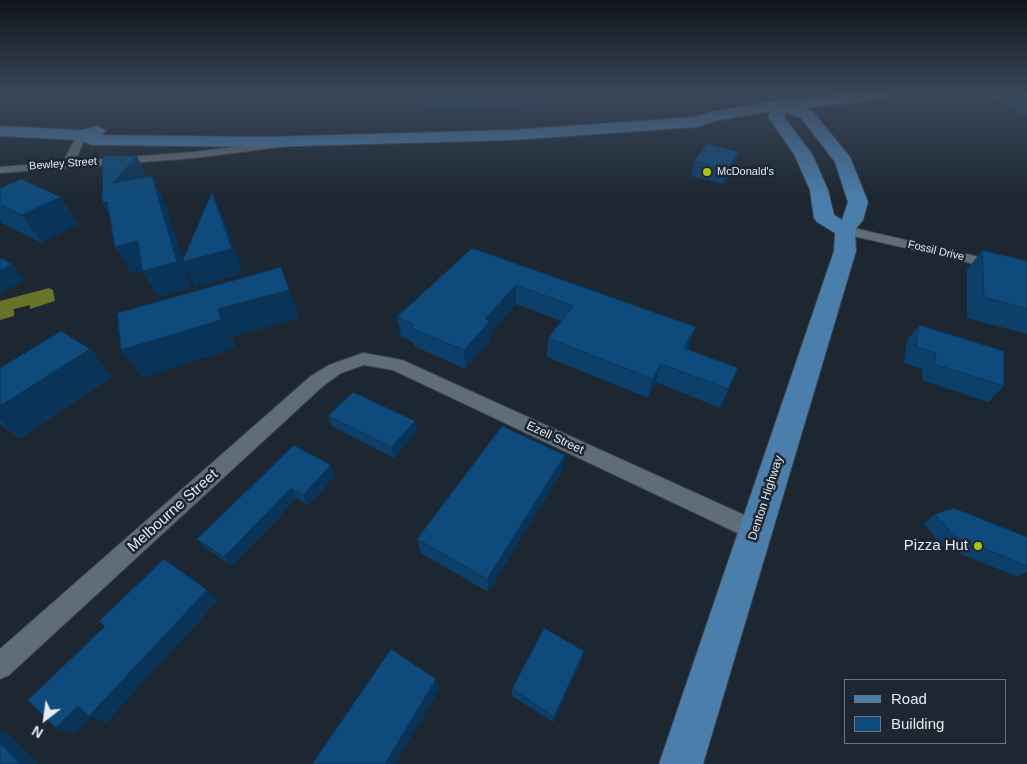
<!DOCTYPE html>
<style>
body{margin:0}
#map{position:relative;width:1027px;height:764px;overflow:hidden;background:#1c2731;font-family:Arial,sans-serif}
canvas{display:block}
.legend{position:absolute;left:844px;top:679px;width:162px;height:65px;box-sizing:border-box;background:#1c2731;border:1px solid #6c757e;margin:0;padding:6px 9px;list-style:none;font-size:15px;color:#e4eaf2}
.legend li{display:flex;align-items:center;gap:10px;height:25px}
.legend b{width:25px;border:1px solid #6c757e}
.north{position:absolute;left:20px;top:694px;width:50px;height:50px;-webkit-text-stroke:4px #1c2731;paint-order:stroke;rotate:210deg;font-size:14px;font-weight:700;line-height:20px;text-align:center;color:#e4eaf2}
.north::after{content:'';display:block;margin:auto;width:18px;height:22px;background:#e4eaf2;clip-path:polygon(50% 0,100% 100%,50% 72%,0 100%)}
</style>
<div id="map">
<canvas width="1027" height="764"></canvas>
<ul class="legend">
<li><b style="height:6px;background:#4c7eab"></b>Road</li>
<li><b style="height:14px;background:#0e4b7c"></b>Building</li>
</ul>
<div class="north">N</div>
</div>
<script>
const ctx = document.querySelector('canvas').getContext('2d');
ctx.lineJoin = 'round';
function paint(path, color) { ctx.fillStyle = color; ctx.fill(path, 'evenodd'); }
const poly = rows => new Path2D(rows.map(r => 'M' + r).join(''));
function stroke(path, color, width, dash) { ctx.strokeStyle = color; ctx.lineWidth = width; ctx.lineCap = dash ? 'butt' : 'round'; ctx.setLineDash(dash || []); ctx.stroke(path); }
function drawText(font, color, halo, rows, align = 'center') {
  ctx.font = font + ' Arial,sans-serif'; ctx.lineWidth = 5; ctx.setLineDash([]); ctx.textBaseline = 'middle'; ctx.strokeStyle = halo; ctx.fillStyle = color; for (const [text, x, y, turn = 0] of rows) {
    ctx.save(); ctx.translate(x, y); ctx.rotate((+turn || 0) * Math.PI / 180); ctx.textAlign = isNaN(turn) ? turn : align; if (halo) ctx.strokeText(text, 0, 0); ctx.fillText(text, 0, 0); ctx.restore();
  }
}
paint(poly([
 [49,288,53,290,55,301,30,309,30,305,14,309,14,316,0,320,0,301]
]), '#677326');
const street = poly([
 [771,93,781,93,782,94,777,97,771,93],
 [82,132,87,135,75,161,194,152,281,141,286,144,281,147,194,158,0,173,0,167,63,162,77,135,82,132],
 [845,226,1027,268,1027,276,840,233,838,230,845,226],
 [363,353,402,360,764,524,767,531,764,538,756,541,748,538,393,370,364,365,341,373,323,386,9,675,0,679,0,649,311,376,329,365,363,353]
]);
const primary = poly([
 [862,93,891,93,889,96,861,102,802,108,813,112,850,157,868,202,863,220,855,230,856,251,703,764,659,764,834,251,835,233,817,222,814,218,810,190,794,154,768,117,771,111,714,121,697,127,512,140,265,147,92,145,79,140,0,136,0,126,82,130,98,126,106,131,101,135,265,137,512,130,695,117,710,112,781,100,862,93],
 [786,112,801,118,835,162,848,202,842,220,834,215,828,190,812,154,784,117,786,112]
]);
stroke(street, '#3b444d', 2);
stroke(primary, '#3b444d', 2);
paint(street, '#606c78');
paint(primary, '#4c7eab');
paint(poly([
 [424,93,573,93,572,102,426,110],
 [994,93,1027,93,1027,116,1015,112,1018,108,990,100],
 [739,152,734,167,723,184,691,176,694,161],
 [0,188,79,224,42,243,2,223,0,220],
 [472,248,689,346,687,350,738,368,720,408,656,382,648,398,547,357,548,338,561,321,516,304,491,332,491,340,465,369,414,346,413,342,401,336,397,317],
 [982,250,1027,261,1027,334,967,318,967,270],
 [919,325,1004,386,988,402,922,380,923,369,904,363,907,341],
 [90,349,112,377,20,439,0,424,0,368],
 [328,416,417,431,394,458,332,426],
 [294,445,335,476,308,505,297,498,232,566,206,548,197,539],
 [563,470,488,592,421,553,417,539],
 [935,514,1027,537,1027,572,1018,577,942,546,924,524],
 [582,659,553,722,512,696,512,689]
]), '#0c406b');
paint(poly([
 [739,152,734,167,723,184,727,169],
 [137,156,149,180,113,183],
 [152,176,165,201,183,262,212,192,223,216,243,274,195,287,185,268,191,288,158,297,142,271],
 [61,197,79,224,42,243,22,215],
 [107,202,118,229,102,203],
 [138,241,153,268,132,274,115,247],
 [12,264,25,280,0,294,0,271],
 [281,267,300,318,232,337,236,348,142,378,121,350,218,309],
 [516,285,516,304,491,332,491,340,465,369,464,350,485,319],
 [696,327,689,346,678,367,684,348],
 [90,349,112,377,20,439,0,421,0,406],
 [661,364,656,382,648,398,653,379],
 [415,421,417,431,394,458,392,447],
 [565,455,563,470,488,592,487,579],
 [331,465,335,476,308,505,303,495],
 [291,488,297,498,232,566,224,557],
 [207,590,218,601,106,723,91,717,75,734,56,728,78,706],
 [584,651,582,659,553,722,554,717],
 [436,679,440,689,395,764,385,764],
 [0,731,10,735,39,764,20,764,0,743]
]), '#0a3457');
const building = poly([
 [707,144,739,152,727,169,694,161,707,144],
 [103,156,137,156,113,183,152,176,177,262,142,271,138,241,115,247,107,202,102,203,103,156],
 [21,179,61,197,22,215,0,205,0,188,21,179],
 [212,192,232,249,182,262,212,192],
 [472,248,696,327,684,348,738,368,728,389,661,364,653,379,548,338,573,306,516,285,485,319,490,321,464,350,410,328,414,325,397,317,472,248],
 [982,250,1027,261,1027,309,984,297,982,250],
 [0,258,12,264,0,271,0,258],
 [281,267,289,290,218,309,221,320,121,350,117,313,281,267],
 [919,325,1004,351,1004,386,934,364,936,353,916,347,919,325],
 [61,331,90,349,0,406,0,368,61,331],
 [353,392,415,421,392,447,328,416,353,392],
 [502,426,565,455,487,579,417,539,502,426],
 [294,445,331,465,303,495,291,488,224,557,197,539,294,445],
 [954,508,1027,537,1027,566,954,536,935,514,954,508],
 [164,559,207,590,89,716,78,706,56,728,28,700,105,626,99,621,164,559],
 [544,628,584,651,554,717,512,689,544,628],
 [391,649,436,679,385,764,312,764,391,649],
 [0,743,20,764,0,764,0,743]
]);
paint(building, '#0e4b7c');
stroke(building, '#0a3457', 1);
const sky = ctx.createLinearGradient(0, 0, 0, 200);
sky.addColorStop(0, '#0f151b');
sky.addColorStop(0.47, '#3a475a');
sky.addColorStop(1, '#3a475a00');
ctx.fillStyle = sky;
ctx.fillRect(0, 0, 1027, 200);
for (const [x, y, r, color] of [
 [707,172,5,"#b0c501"],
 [978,546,5,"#b0c501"]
]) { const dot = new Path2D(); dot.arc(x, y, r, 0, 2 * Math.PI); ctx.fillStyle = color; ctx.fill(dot); stroke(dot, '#1c2731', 2); }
drawText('11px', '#e4eaf2', '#1c2731', [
 ["Bewley Street",63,164,-4],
 ["Fossil Drive",936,251,13]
]);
drawText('11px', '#e4eaf2', '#1c2731', [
 ["McDonald's",717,172]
], 'left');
drawText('12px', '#e4eaf2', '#1c2731', [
 ["Ezell Street",555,438,25],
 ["Denton Highway",766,498,-72]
]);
drawText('15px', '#e4eaf2', '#1c2731', [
 ["Melbourne Street",173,511,-42]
]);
drawText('15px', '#e4eaf2', '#1c2731', [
 ["Pizza Hut",968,546]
], 'right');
</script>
